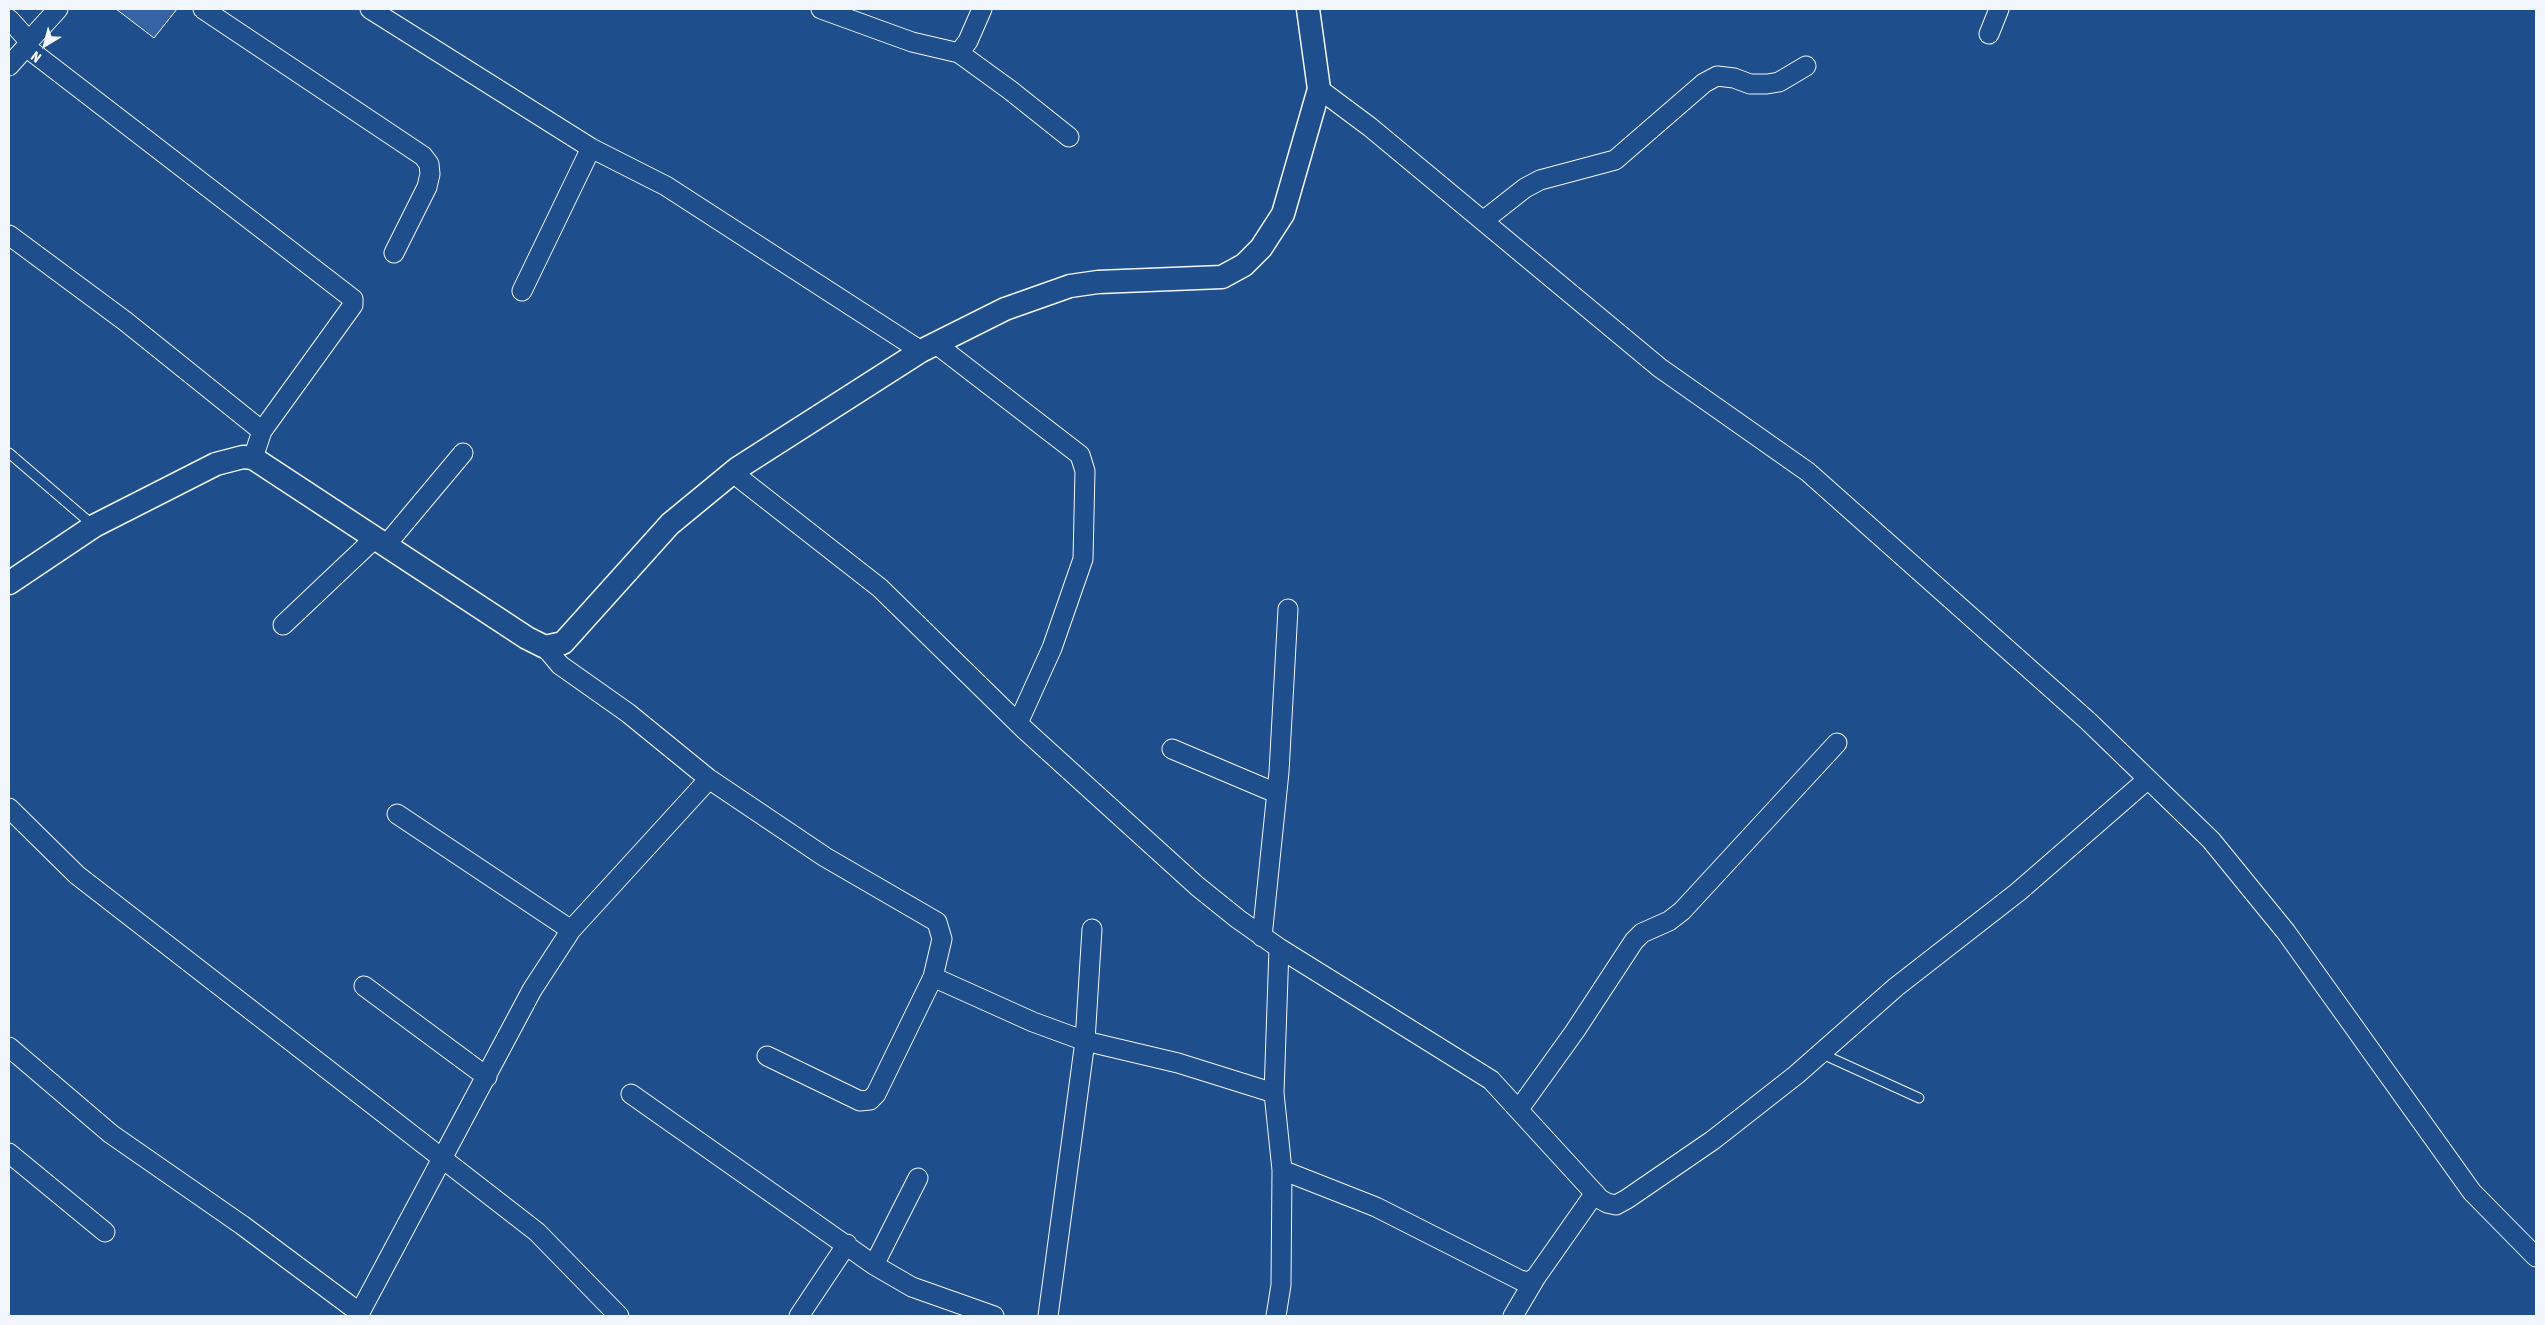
<!DOCTYPE html>
<style>
body{margin:0}
#map{position:relative;width:2545px;height:1325px;overflow:hidden;background:#1f4e8c;font-family:"Asap Condensed",sans-serif}
canvas{display:block}
.frame{position:absolute;inset:0;border:10px solid #f2f6ff;pointer-events:none}
.north{position:absolute;left:20px;top:20px;width:50px;height:50px;-webkit-text-stroke:4px #1f4e8c;paint-order:stroke;rotate:217deg;font-size:14px;font-weight:700;line-height:20px;text-align:center;color:#f2f6ff}
.north::after{content:'';display:block;margin:auto;width:18px;height:22px;background:#f2f6ff;clip-path:polygon(50% 0,100% 100%,50% 72%,0 100%)}
</style>
<div id="map">
<canvas width="2545" height="1325"></canvas>
<div class="frame"></div>
<div class="north">N</div>
</div>
<script>
const ctx = document.querySelector('canvas').getContext('2d');
ctx.lineJoin = 'round';
function paint(path, color) { ctx.fillStyle = color; ctx.fill(path, 'evenodd'); }
const poly = rows => new Path2D(rows.map(r => 'M' + r).join(''));
function stroke(path, color, width, dash) { ctx.strokeStyle = color; ctx.lineWidth = width; ctx.lineCap = dash ? 'butt' : 'round'; ctx.setLineDash(dash || []); ctx.stroke(path); }
const building = poly([
 [116,9,177,9,154,38,116,9]
]);
paint(building, '#3563a3');
stroke(building, '#f2f6ff', 1);
const service = poly([
 [9,453,94,526],
 [1820,1053,1919,1098]
]);
const minor = poly([
 [203,9,423,156,429,164,430,174,427,187,394,253],
 [370,9,591,148,666,186,921,351],
 [821,9,912,42,959,53,968,41,982,9],
 [9,19,29,41,58,9],
 [1989,34,1999,9],
 [26,47,353,299,353,305,262,431,253,458],
 [959,53,1010,90,1069,137],
 [9,66,26,47,29,41],
 [1319,89,1370,127,1660,368,1808,472,2088,721,2211,840,2286,932,2472,1192,2536,1257],
 [1483,221,1525,188,1540,180,1615,160,1704,83,1717,76,1734,78,1750,84,1767,84,1779,82,1806,66],
 [9,235,125,321,262,431],
 [522,291,591,148],
 [936,344,1080,455,1085,471,1083,559,1052,648,1018,723],
 [733,473,880,588,1025,730,1197,886,1238,919,1279,948,1491,1080,1600,1199,1607,1203,1616,1205,1627,1199,1713,1140,1796,1075,1896,987,2018,892,2148,779],
 [386,545,463,453],
 [283,625,375,538],
 [545,647,560,665,628,713,709,779,825,857,937,922,942,939,933,977,876,1094,870,1100,860,1101,767,1056],
 [1172,749,1276,793],
 [9,808,77,875,537,1232,619,1316],
 [397,814,571,930],
 [1262,937,1279,772,1288,609],
 [933,977,1033,1022,1085,1041,1178,1063,1274,1093],
 [364,986,487,1077],
 [9,1047,111,1134,242,1225,360,1313],
 [631,1094,874,1265,912,1287,994,1316],
 [1519,1109,1575,1031,1634,941,1642,933,1669,921,1682,911,1837,743],
 [9,1153,105,1232],
 [1282,1170,1376,1207,1520,1280,1529,1282,1536,1277,1595,1193],
 [874,1265,918,1178],
 [358,1316,532,990,571,930,709,779],
 [799,1316,847,1244],
 [1048,1316,1085,1041,1092,929],
 [1276,1316,1281,1285,1282,1170,1274,1093,1279,948],
 [1513,1316,1536,1277]
]);
const tertiary = poly([
 [9,583,94,526,216,464,243,457,253,458,527,638,545,647,563,643,670,524,738,468,921,351,1005,309,1070,286,1098,282,1222,277,1244,265,1261,248,1283,214,1319,89,1308,9]
]);
stroke(service, '#f2f6ff', 11);
stroke(minor, '#f2f6ff', 21);
stroke(tertiary, '#f2f6ff', 25);
stroke(service, '#1f4e8c', 9);
stroke(minor, '#1f4e8c', 19);
stroke(tertiary, '#1f4e8c', 22);
</script>
